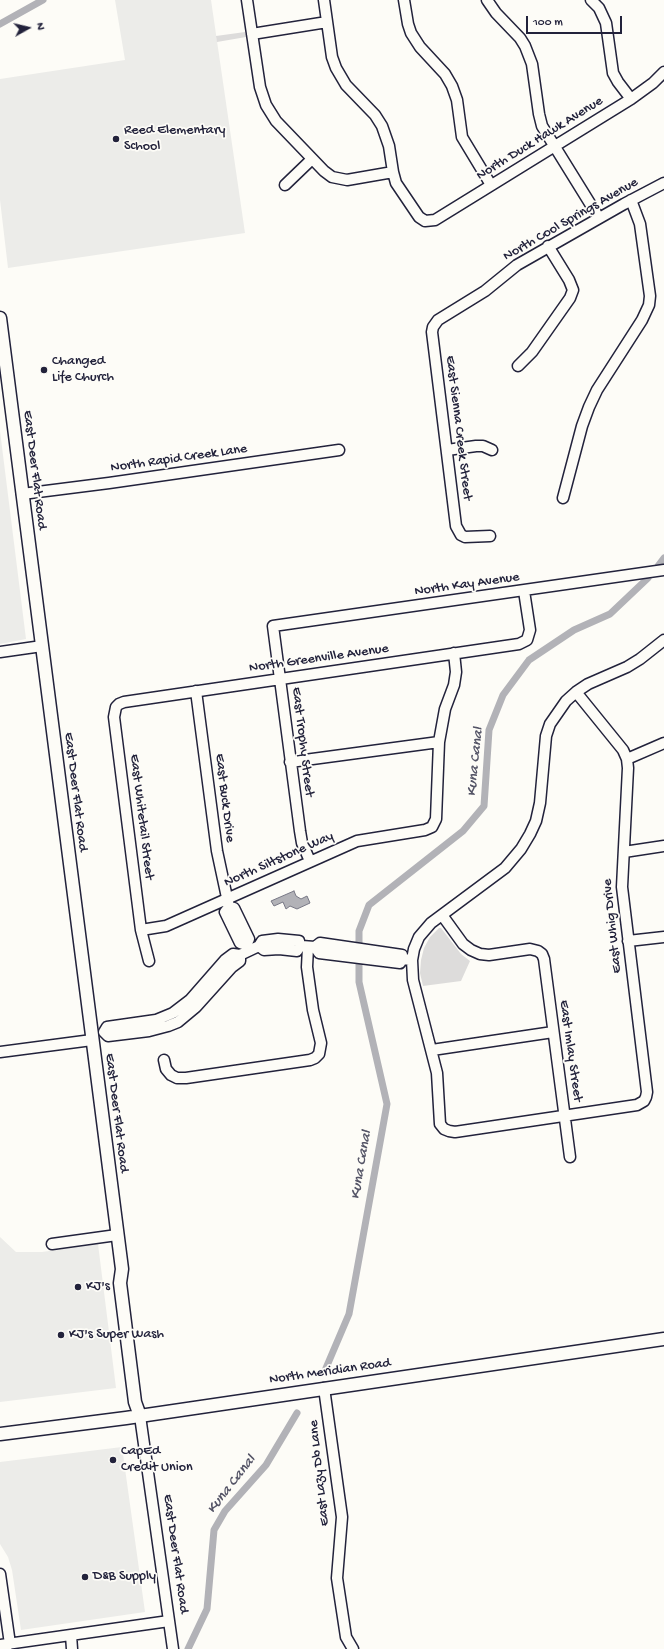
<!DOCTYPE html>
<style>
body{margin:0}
#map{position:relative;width:664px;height:1649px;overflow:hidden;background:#fdfcf7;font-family:"Gochi Hand",sans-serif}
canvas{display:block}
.north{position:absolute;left:8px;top:8px;width:40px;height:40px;-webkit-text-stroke:3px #fdfcf7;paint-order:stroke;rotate:82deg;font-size:11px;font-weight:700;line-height:16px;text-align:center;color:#22223b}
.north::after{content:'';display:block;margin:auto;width:14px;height:18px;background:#22223b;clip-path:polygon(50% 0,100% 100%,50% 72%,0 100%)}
.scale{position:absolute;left:526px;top:16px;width:96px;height:18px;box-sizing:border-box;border:2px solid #22223b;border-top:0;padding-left:5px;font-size:12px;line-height:14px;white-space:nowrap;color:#22223b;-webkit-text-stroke:3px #fdfcf7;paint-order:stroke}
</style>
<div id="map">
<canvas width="664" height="1649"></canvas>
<div class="north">N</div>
<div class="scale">100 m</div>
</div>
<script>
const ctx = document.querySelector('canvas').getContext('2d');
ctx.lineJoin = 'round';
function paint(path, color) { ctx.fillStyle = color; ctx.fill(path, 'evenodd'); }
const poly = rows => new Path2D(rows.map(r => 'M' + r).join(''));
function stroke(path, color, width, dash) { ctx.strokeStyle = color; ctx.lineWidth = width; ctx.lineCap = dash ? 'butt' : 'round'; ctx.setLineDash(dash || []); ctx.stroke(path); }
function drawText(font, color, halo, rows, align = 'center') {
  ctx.font = font + ' "Gochi Hand",sans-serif'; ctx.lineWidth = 3.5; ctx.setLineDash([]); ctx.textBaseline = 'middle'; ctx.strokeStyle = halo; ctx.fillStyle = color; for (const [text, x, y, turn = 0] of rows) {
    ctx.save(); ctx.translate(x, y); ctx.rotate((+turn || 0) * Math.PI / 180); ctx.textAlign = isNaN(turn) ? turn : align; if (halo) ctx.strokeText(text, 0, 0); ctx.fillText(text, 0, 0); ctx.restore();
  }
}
paint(poly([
 [115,0,211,0,245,233,8,268,0,200,0,79,125,60],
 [0,431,26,639,0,644],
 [0,1237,16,1252,42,1252,98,1244,116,1388,0,1402],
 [122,1447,145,1612,21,1630,12,1570,8,1557,0,1544,0,1462]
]), '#ecece9');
paint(poly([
 [245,32,246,37,217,42,216,36],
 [439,928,441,928,461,954,470,961,461,981,423,986,420,973,421,960,424,948,430,937]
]), '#dddcdb');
const water = poly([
 [294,891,296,896,301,899,307,896,310,903,297,909,290,906,286,909,283,902,274,906,271,901,294,891]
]);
paint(water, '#b2b2b7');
stroke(water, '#787885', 1);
stroke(poly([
 [0,24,43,0],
 [658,566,664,558],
 [359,943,359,931,369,905,463,831,484,806,489,730,503,695,529,660,574,630,610,614,648,578],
 [326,1368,349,1314,387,1104,359,982,359,963],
 [188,1649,207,1609,214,1530,225,1511,266,1465,297,1413]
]), '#b2b2b7', 7);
const minor = poly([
 [247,0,260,87,266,105,276,121,324,171,332,177,347,180,393,172],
 [324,0,332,57,336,68,346,85,375,115,382,126,389,146,393,172,396,183,419,217,425,221,435,220,631,99,653,83,664,72],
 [404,0,408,24,411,33,420,47,445,74,452,86,457,100,462,137,491,185],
 [487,0,496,13,520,38,525,46,532,64,539,114,542,126,599,218],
 [591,0,599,8,606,23,613,73,618,82,631,99],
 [252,34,327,22],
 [285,185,312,159],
 [518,366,532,352,570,298,573,290,569,280,548,246],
 [447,450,476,446,483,446,492,450],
 [22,494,109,483,339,450],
 [563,498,582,426,589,407,597,390,642,320,649,305,650,296,640,224,631,200],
 [490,536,465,537,461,535,456,526,432,332,433,327,438,320,485,291,517,265,624,204,664,183],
 [0,652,42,646],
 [196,691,217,851,229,907],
 [576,692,623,750,627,759,628,768,622,887,647,1092,646,1097,644,1101,637,1105,455,1132,449,1131,444,1129,440,1124,437,1073,413,980,412,960,414,949,419,937,431,923,505,868,521,849,530,834,536,821,540,803,546,736,550,724,566,701,576,692,588,684,627,667,640,659,664,640],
 [627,759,664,743],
 [290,762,439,742],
 [624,852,664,846],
 [310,861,302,843,300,831,273,626,664,570],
 [229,907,234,908,249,939,246,945,240,943,225,912,229,907],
 [442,915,463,944,471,950,480,954,489,955,530,949,538,951,542,954,544,959,570,1157],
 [141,930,166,926,357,841,425,830,432,827,436,819,439,742,445,709,454,685,456,672,454,653],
 [628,941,664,937],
 [259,946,264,950,279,949,297,951,300,946],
 [302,946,315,947,320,943,402,955,402,959,412,960],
 [315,947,319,953,400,963,402,959],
 [149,961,141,930,114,717,116,707,119,704,124,702,519,644,527,640,530,630,524,591],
 [104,1032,107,1027,156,1020,173,1013,190,1000,225,960,233,954,240,955,259,946,262,941,278,939,299,941,300,946],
 [104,1032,108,1036,149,1031,168,1026,178,1022,196,1007,232,967,240,961,240,955],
 [432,1050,553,1032],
 [0,1052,92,1040],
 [164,1060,166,1069,171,1075,177,1078,186,1078,310,1060,315,1058,319,1054,321,1043,313,1010,307,967,308,947],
 [52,1244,117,1235],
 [324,1388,342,1517,337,1578,346,1637,353,1649],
 [140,1416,173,1649],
 [0,1574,10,1644],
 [71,1635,72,1649],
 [0,1645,169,1621]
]);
const major = poly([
 [0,318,122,1269,120,1283,135,1402,140,1416],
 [0,1434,126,1418,664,1339]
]);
stroke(minor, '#22223b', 13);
stroke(major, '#22223b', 15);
stroke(minor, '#fdfcf7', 10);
stroke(major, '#fdfcf7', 12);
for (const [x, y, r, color] of [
 [116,139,4,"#22223b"],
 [44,370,4,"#22223b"],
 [78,1287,4,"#22223b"],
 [61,1335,4,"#22223b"],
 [113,1460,4,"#22223b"],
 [85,1577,4,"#22223b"]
]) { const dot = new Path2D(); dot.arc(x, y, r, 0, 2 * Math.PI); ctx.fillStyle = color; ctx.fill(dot); stroke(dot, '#fdfcf7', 1.5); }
drawText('14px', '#22223b', '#fdfcf7', [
 ["Reed Elementary",124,131],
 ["School",124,147],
 ["Changed",52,362],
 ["Life Church",52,378],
 ["KJ's",86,1287],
 ["KJ's Super Wash",69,1335],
 ["CapEd",121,1452],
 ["Credit Union",121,1468],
 ["D&B Supply",93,1577]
], 'left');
drawText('14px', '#22223b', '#fdfcf7', [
 ["North Duck Hawk Avenue",540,139,-32],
 ["North Cool Springs Avenue",571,220,-30],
 ["East Sienna Creek Street",458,428,83],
 ["North Rapid Creek Lane",179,459,-8],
 ["East Deer Flat Road",34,470,83],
 ["North Kay Avenue",467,585,-8],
 ["North Greenville Avenue",319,659,-8],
 ["East Trophy Street",302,742,83],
 ["East Deer Flat Road",75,792,83],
 ["East Buck Drive",224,798,83],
 ["East Whitetail Street",141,817,83],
 ["North Siltstone Way",279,860,-24],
 ["East Whig Drive",613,926,-96],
 ["East Imlay Street",570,1051,82],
 ["East Deer Flat Road",116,1113,83],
 ["North Meridian Road",330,1372,-8],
 ["East Lazy Db Lane",320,1473,-96],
 ["East Deer Flat Road",175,1554,82]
]);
drawText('italic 15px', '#545466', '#fdfcf7', [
 ["Kuna Canal",476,762,-84],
 ["Kuna Canal",362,1165,-80],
 ["Kuna Canal",232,1485,-52]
]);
</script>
